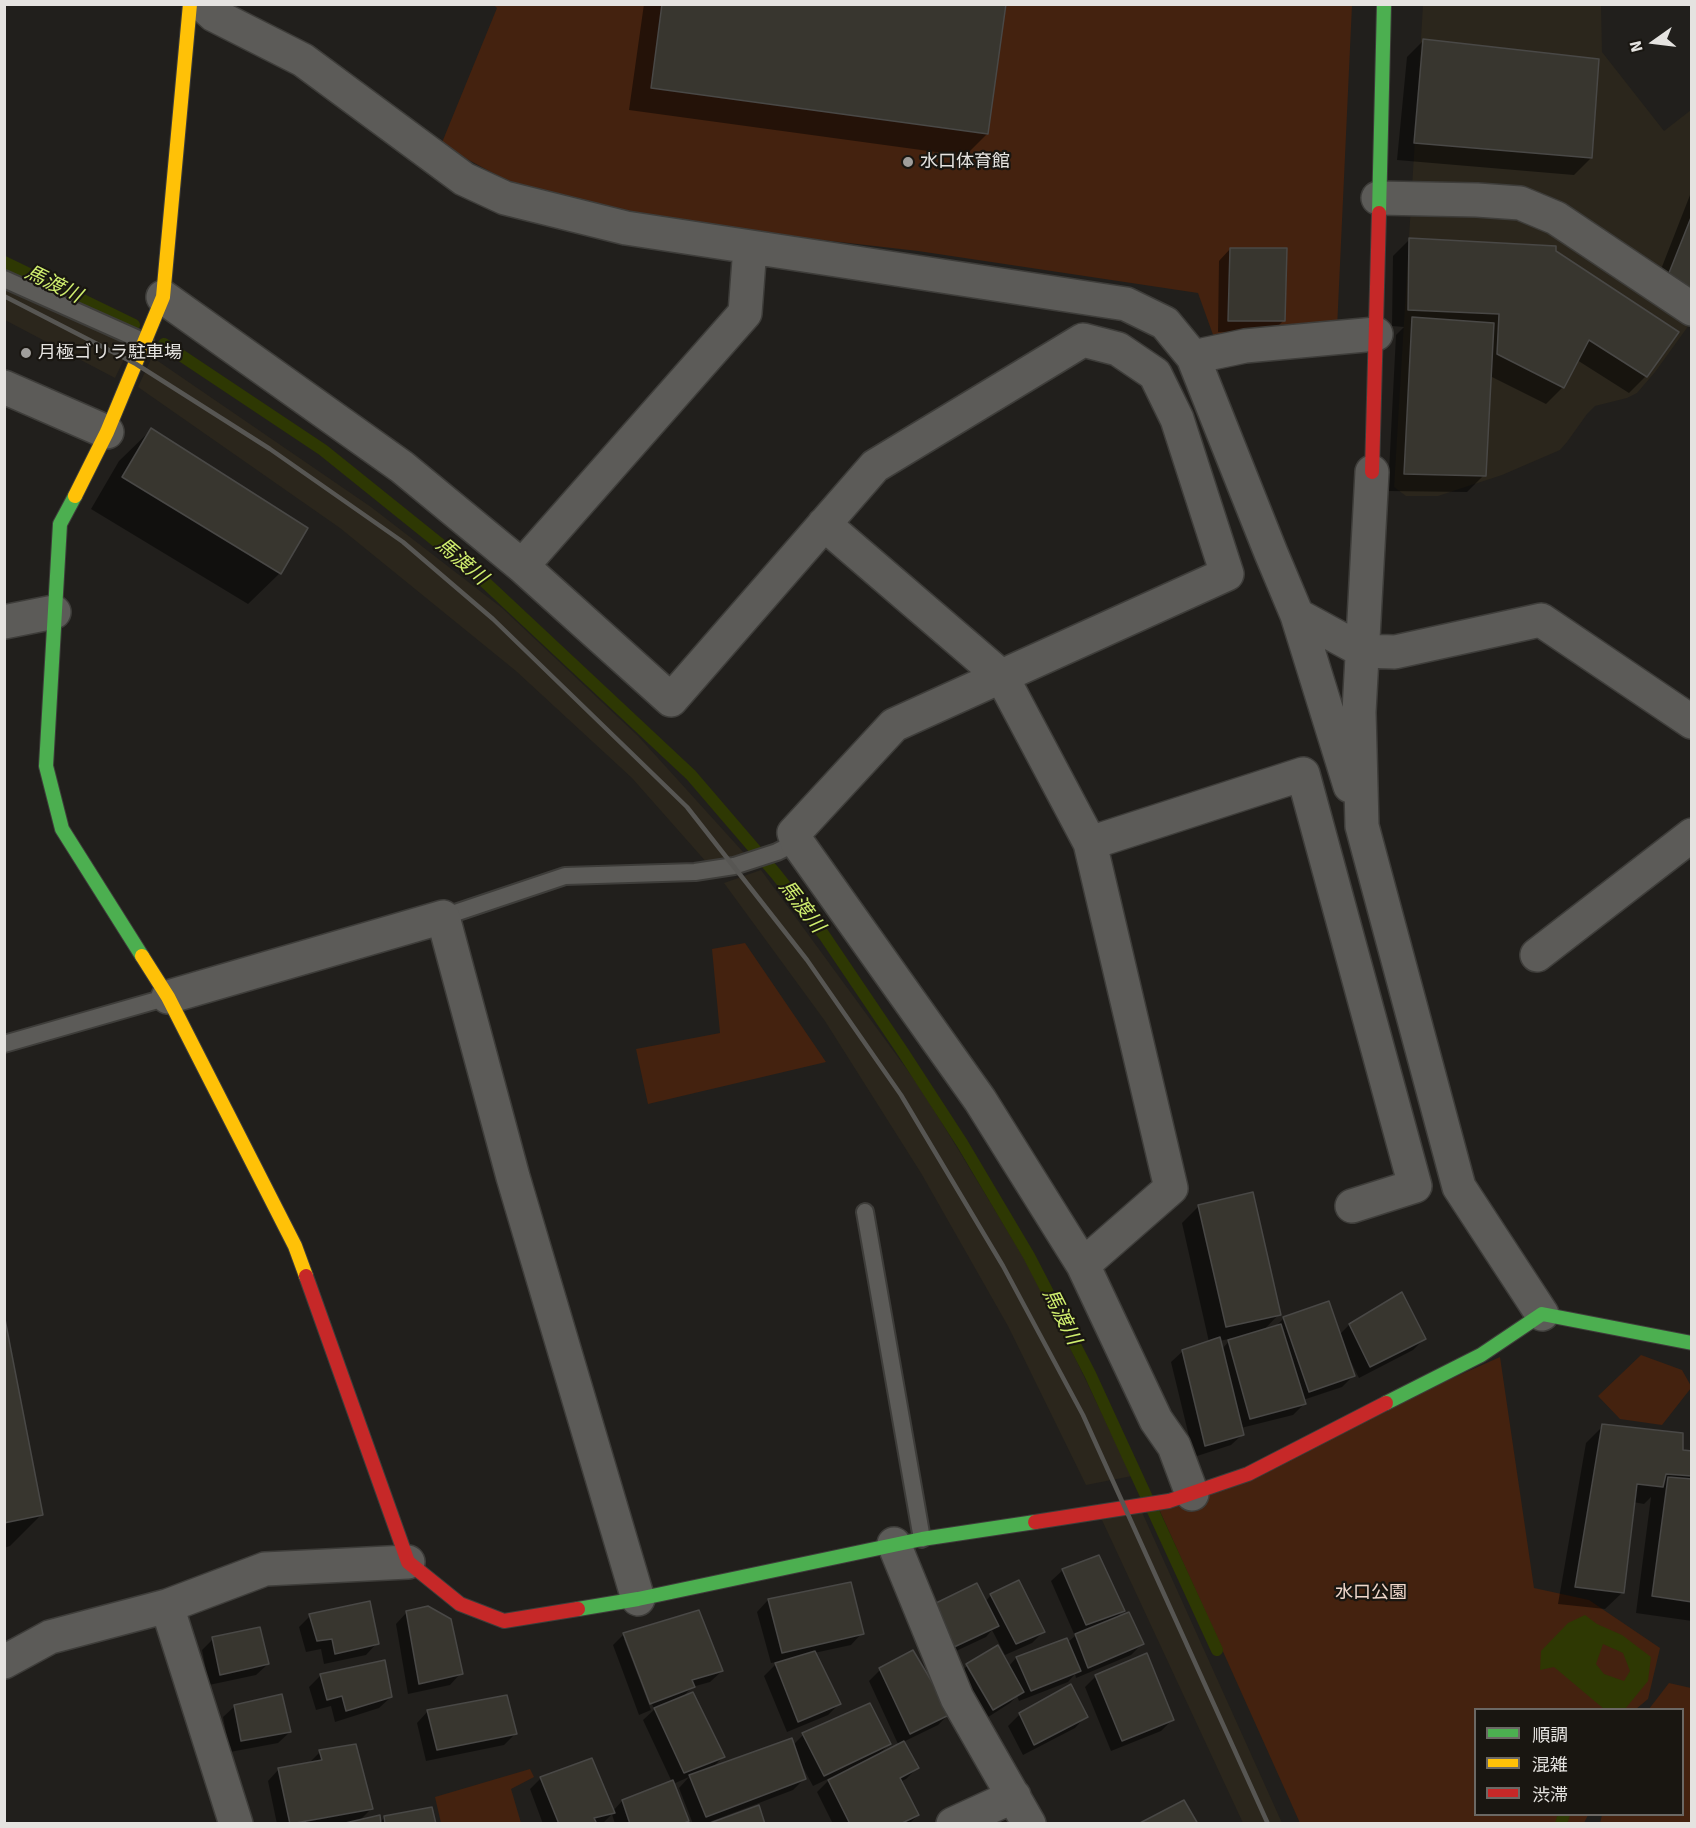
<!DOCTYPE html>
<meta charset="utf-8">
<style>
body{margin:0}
#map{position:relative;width:1696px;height:1828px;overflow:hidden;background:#211f1c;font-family:Signika,"Noto Sans JP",sans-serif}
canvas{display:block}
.frame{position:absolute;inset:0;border:6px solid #e5e3e0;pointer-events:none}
.legend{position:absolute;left:1474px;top:1708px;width:210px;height:108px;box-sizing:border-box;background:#191611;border:2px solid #6b6864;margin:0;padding:8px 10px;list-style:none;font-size:18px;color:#e5e3e0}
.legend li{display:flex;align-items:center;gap:12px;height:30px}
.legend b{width:30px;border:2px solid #6b6864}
.north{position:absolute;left:1624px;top:12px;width:60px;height:60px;-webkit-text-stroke:4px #191611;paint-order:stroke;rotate:256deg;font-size:16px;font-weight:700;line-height:24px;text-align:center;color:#e5e3e0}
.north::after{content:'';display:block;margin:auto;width:21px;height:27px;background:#e5e3e0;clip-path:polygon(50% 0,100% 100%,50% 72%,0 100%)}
</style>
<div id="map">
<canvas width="1696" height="1828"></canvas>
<div class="frame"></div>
<ul class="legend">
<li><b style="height:8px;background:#4caf50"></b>順調</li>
<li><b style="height:8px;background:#ffc107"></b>混雑</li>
<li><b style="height:8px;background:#c62828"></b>渋滞</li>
</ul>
<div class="north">N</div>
</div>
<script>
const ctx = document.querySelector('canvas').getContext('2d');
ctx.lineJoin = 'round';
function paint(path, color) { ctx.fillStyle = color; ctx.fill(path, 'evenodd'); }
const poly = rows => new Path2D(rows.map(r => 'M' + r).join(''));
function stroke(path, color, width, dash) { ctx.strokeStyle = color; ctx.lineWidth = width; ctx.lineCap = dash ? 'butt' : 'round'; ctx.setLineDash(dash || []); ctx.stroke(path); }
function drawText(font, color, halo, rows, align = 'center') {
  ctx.font = font + ' Signika,"Noto Sans JP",sans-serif'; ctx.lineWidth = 4.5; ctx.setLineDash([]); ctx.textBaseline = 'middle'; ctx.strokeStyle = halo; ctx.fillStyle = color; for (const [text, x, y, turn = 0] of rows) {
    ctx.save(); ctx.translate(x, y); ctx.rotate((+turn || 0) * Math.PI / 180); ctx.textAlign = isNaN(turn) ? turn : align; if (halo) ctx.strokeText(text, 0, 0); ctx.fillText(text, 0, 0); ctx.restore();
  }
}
paint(poly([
 [1423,5,1601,5,1602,52,1664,131,1691,110,1691,326,1689,325,1655,372,1637,393,1627,398,1595,406,1587,414,1567,442,1560,450,1502,475,1438,496,1406,496,1394,487],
 [4,284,126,338,130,347,115,378,5,320],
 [152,357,371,507,502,608,638,736,744,853,708,864,632,778,516,671,340,528,138,387],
 [761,870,922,1090,1038,1281,1132,1476,1086,1485,1008,1326,921,1173,825,1021,724,883],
 [1141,1510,1282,1823,1243,1823,1102,1520]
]), '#2b261c');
paint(poly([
 [494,5,1352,5,1337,329,1216,343,1198,293,918,251,596,214,502,178,441,145,497,8],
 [745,943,826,1062,648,1104,636,1049,720,1033,712,949],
 [1641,1355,1682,1370,1691,1386,1691,1388,1662,1425,1620,1419,1598,1396],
 [1500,1357,1534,1588,1589,1600,1660,1648,1648,1699,1636,1709,1476,1710,1476,1814,1588,1815,1584,1823,1300,1823,1159,1509],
 [1669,1683,1691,1688,1691,1823,1600,1823,1602,1815,1682,1814,1682,1710,1649,1709],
 [530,1769,534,1777,511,1789,521,1823,441,1823,435,1797]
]), '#44220f');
paint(poly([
 [1585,1615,1597,1624,1622,1635,1651,1657,1648,1681,1625,1709,1604,1709,1554,1667,1540,1670,1541,1651,1568,1623],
 [1603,1644,1623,1653,1630,1671,1624,1681,1604,1674,1596,1664]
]), '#2e3803');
paint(poly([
 [644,4,1005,4,987,134,965,156,629,110],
 [1424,40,1591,158,1574,175,1397,160,1407,57],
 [1692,190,1692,315,1649,300],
 [1410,239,1555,252,1646,376,1629,393,1577,360,1563,387,1546,404,1490,376,1484,475,1467,492,1388,491,1396,335,1404,327,1392,326,1393,256],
 [1230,249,1284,320,1273,331,1218,332,1219,261],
 [151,430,280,573,248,604,91,509,119,461],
 [1199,1206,1279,1314,1262,1332,1274,1328,1284,1318,1339,1335,1349,1325,1424,1339,1413,1350,1359,1378,1350,1360,1348,1361,1353,1376,1342,1387,1303,1400,1304,1404,1293,1415,1241,1428,1243,1434,1231,1445,1194,1457,1171,1362,1183,1351,1209,1342,1182,1223],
 [1232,1338,1222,1349,1220,1341],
 [4,1322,41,1515,10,1546,4,1548],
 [1603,1426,1681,1452,1692,1452,1692,1621,1636,1613,1651,1497,1644,1504,1633,1502,1623,1592,1605,1609,1558,1604,1586,1443],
 [1063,1570,1124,1610,1114,1620,1142,1644,1131,1655,1076,1678,1075,1674,1068,1682,1019,1701,1017,1696,1010,1703,982,1721,955,1677,967,1666,997,1647,1008,1667,1016,1658,1066,1640,1067,1643,1075,1636,1051,1581],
 [1019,1582,1043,1632,1032,1643,1005,1655,992,1630,986,1637,941,1658,990,1596],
 [850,1584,862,1633,851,1645,814,1653,839,1704,828,1715,787,1732,764,1676,778,1662,771,1663,757,1612,768,1600],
 [407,1612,461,1673,450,1685,408,1694,396,1624],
 [310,1616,377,1643,366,1655,324,1664,321,1649,306,1652,299,1627],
 [624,1634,722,1671,710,1682,692,1687,681,1699,723,1757,711,1769,793,1745,803,1735,889,1744,877,1756,899,1746,869,1681,880,1670,949,1714,938,1725,903,1742,917,1768,906,1779,900,1782,918,1815,909,1824,833,1824,817,1792,832,1777,813,1786,801,1764,800,1765,804,1779,793,1790,704,1824,693,1824,679,1788,689,1777,673,1784,687,1821,684,1824,615,1824,612,1814,602,1824,543,1824,530,1789,541,1778,613,1811,622,1801,672,1782,643,1720,656,1708,654,1709,627,1639,624,1639,651,1710,639,1715,613,1645],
 [213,1639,268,1664,256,1675,209,1685,202,1650],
 [384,1662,391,1697,379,1708,335,1722,331,1706,316,1710,309,1687,320,1676],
 [1096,1676,1172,1720,1161,1731,1111,1751,1085,1687],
 [1070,1686,1086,1716,1075,1728,1023,1755,1008,1726,1020,1714],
 [235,1706,290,1732,278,1743,230,1752,223,1717],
 [428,1711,515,1734,504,1745,426,1761,417,1723],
 [320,1752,371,1809,359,1821,379,1823,384,1818,434,1824,277,1824,268,1781,279,1769,309,1763]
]), '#0007');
stroke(poly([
 [4,262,134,325],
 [164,344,323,450,471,569,691,775,776,874,824,935,903,1052,962,1143,1029,1256,1090,1374,1217,1650],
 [1561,1824,1564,1814]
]), '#2e3803', 12);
const building = poly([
 [662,4,1006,4,988,134,651,88,662,4],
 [1423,39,1599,59,1592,158,1414,143,1423,39],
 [1692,215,1692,292,1665,283,1692,215],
 [1409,238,1556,246,1556,251,1679,332,1647,377,1589,340,1564,388,1497,354,1499,314,1408,310,1409,238],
 [1230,248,1287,248,1285,321,1228,321,1230,248],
 [1412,317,1494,323,1486,476,1404,474,1412,317],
 [151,428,308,528,281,574,122,477,151,428],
 [1253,1192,1281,1315,1226,1327,1198,1205,1253,1192],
 [1402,1292,1426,1339,1370,1367,1349,1324,1402,1292],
 [1329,1301,1355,1376,1309,1392,1283,1317,1329,1301],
 [4,1314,43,1515,4,1523,4,1314],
 [1281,1324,1306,1404,1250,1419,1228,1340,1281,1324],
 [1220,1337,1244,1435,1205,1446,1182,1350,1220,1337],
 [1602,1424,1683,1433,1683,1450,1692,1451,1692,1476,1666,1474,1663,1487,1637,1484,1624,1593,1575,1587,1602,1424],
 [1668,1477,1692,1479,1692,1602,1652,1596,1668,1477],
 [1099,1555,1125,1611,1086,1625,1062,1569,1099,1555],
 [1019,1580,1045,1632,1016,1644,990,1594,1019,1580],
 [851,1582,864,1634,782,1653,768,1599,851,1582],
 [977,1583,999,1626,952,1648,934,1604,977,1583],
 [370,1601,379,1644,335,1654,332,1639,317,1641,309,1614,370,1601],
 [428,1606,451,1619,463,1674,419,1684,406,1611,428,1606],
 [699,1610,723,1671,692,1680,695,1687,650,1704,623,1633,699,1610],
 [1129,1612,1144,1644,1088,1668,1075,1634,1129,1612],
 [260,1627,269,1664,220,1675,212,1637,260,1627],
 [1067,1638,1081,1671,1031,1691,1016,1657,1067,1638],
 [998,1645,1024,1692,993,1710,966,1664,998,1645],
 [913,1650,951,1714,910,1734,879,1668,913,1650],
 [815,1651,841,1704,798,1722,775,1663,815,1651],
 [1147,1653,1174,1720,1122,1741,1095,1675,1147,1653],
 [385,1660,392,1697,346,1711,342,1696,327,1700,320,1674,385,1660],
 [1071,1684,1088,1717,1034,1745,1019,1713,1071,1684],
 [693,1692,725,1757,684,1773,654,1708,693,1692],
 [282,1694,291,1732,241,1741,234,1705,282,1694],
 [507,1695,517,1734,437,1750,427,1710,507,1695],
 [870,1703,891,1744,824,1776,802,1733,870,1703],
 [792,1738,806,1779,706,1817,689,1775,792,1738],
 [904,1741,919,1768,900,1778,919,1815,900,1824,850,1824,828,1780,904,1741],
 [356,1744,373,1809,290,1824,278,1768,322,1760,319,1750,356,1744],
 [592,1758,615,1813,594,1818,597,1824,559,1824,540,1777,592,1758],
 [673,1780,689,1821,682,1824,630,1824,622,1800,673,1780],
 [1184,1800,1198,1824,1138,1824,1184,1800],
 [759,1805,765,1824,710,1823,759,1805],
 [432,1807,436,1824,385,1824,384,1816,432,1807],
 [380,1815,381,1824,341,1824,380,1815]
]);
paint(building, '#38362f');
stroke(building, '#494846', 1.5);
const lane = poly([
 [4,279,145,342],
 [443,917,565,876,695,872,734,866,777,852,797,842],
 [4,1044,168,997],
 [865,1212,922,1539]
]);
const street = poly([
 [202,4,214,15,303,60,464,179,505,198,626,228,1126,304,1165,323,1193,357,1271,553,1297,615,1363,651,1395,652,1541,620,1692,722],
 [1378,198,1477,200,1520,203,1556,218,1692,309],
 [163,297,402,467,522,566,671,700,875,466,1083,340,1118,349,1155,374,1177,419,1227,574,894,725,794,833,797,842,980,1100,1083,1265,1156,1420,1174,1446,1192,1494],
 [1193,357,1245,346,1376,334],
 [4,387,107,432],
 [1372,472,1359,712,1362,826,1459,1187,1542,1314],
 [824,524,1002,677,1090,843,1171,1188,1083,1265],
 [522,566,745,313,750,247],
 [1297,615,1350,786],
 [4,622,54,612],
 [1090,843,1303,774,1415,1186,1352,1206],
 [1537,955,1692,835],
 [168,997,443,917,513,1177,638,1599],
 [894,1544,957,1698,1029,1824],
 [167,1606,236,1824],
 [4,1662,50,1637,167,1606,265,1569,408,1562],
 [953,1824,1014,1796]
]);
const fast = poly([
 [1379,213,1384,4],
 [75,496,60,524,46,766,62,829,142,956],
 [1386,1403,1481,1355,1542,1314,1692,1343],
 [578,1609,638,1599,922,1539,1035,1522]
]);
const slow = poly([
 [75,496,107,432,163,297,190,4],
 [142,956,168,997,295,1246,306,1276]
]);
const jam = poly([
 [1372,472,1379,213],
 [306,1276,408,1562,460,1604,504,1621,578,1609],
 [1035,1522,1169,1501,1248,1474,1386,1403]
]);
stroke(lane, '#3e3d3a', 20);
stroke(street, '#3e3d3a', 36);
stroke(fast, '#3e3d3a', 16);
stroke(slow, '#3e3d3a', 16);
stroke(jam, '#3e3d3a', 16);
stroke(lane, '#5c5b58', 16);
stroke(street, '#5c5b58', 33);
stroke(fast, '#4caf50', 14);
stroke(slow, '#ffc107', 14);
stroke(jam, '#c62828', 14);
stroke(poly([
 [4,296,136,364,270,449,403,542,493,619,687,807,807,960,901,1095,1003,1266,1083,1415,1268,1824]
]), '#575653', 4.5);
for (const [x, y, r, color] of [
 [908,162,6,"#a09e9b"],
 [26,353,6,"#a09e9b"]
]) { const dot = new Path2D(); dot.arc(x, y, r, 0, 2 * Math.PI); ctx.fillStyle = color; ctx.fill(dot); stroke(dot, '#191611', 2); }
drawText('18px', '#e5e3e0', '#191611', [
 ["水口体育館",920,162],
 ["月極ゴリラ駐車場",38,353]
], 'left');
drawText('18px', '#efd7cb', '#191611', [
 ["水口公園",1371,1593]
]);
drawText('italic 20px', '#d0ef6e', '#191611', [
 ["馬渡川",53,285,26],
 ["馬渡川",461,562,40],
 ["馬渡川",801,907,52],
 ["馬渡川",1061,1317,63]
]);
</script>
